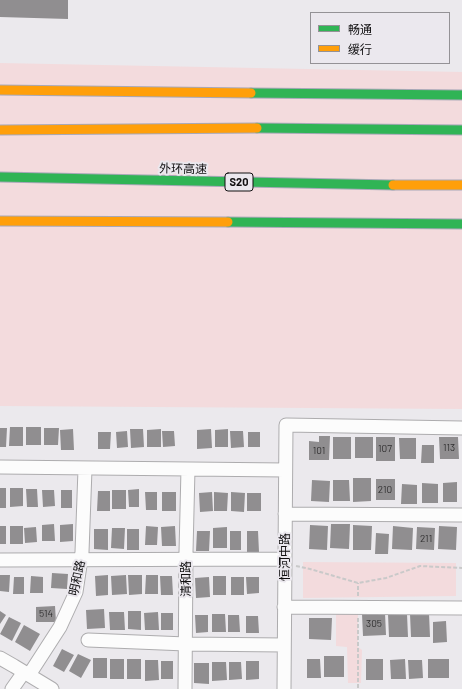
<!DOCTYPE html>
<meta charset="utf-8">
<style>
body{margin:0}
#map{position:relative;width:462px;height:689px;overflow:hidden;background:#ebe9ed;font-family:Barlow,"Noto Sans SC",sans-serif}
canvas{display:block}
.legend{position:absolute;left:310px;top:12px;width:140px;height:52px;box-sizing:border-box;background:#ebe8ee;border:1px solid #949296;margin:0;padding:5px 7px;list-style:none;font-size:12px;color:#111011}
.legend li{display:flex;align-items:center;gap:8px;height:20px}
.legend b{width:20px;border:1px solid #949296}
</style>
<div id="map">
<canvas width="462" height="689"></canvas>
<ul class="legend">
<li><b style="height:5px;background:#30b455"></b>畅通</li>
<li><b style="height:5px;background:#ff9f0a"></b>缓行</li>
</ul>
</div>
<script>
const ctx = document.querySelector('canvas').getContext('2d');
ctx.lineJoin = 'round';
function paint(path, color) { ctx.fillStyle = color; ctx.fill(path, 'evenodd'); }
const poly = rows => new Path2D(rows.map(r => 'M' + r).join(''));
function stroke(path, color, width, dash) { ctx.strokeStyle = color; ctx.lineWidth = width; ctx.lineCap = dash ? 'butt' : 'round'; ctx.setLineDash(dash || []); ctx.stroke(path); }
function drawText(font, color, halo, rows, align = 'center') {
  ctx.font = font + ' Barlow,"Noto Sans SC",sans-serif'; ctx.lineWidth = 4; ctx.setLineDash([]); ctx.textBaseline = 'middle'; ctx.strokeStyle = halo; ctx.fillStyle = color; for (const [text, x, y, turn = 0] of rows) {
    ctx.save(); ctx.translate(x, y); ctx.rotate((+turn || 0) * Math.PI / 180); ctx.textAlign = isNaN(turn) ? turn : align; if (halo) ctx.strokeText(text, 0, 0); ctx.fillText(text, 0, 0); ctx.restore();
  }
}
paint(poly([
 [0,63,462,72,462,409,0,406],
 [303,562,456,563,456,596,303,598],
 [336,614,358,614,358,647,362,650,361,683,348,683,347,647,336,646]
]), '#f3dbdd');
paint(poly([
 [0,0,68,0,68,19,0,17],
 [10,427,23,427,23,446,9,446],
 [26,427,41,427,41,445,26,445],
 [0,428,7,428,6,447,0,447],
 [44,428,59,428,58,445,44,445],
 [73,429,74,450,61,450,60,430],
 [130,429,143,429,144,447,131,448],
 [161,429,161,447,147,447,147,430],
 [211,429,212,448,197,449,197,430],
 [228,429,228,447,215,447,215,430],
 [127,431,128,447,117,448,116,432],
 [162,431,174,431,175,446,163,447],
 [230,431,243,431,244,447,231,448],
 [98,432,111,432,110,449,98,449],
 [248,432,260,432,260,447,248,447],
 [319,436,330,436,329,460,309,460,309,441,319,442],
 [333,437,351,437,351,459,333,459],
 [355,437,373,437,373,458,355,458],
 [376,437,395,437,395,461,376,461],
 [439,437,458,437,459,459,440,459],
 [399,438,416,438,416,459,400,459],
 [422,445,434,445,434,463,421,463],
 [353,478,371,478,371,501,353,502],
 [376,479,395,479,395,500,376,500],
 [312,480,330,481,329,502,311,501],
 [333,480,349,480,350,501,333,501],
 [457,482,457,502,443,502,443,483],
 [422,483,438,484,438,503,422,503],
 [402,484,417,485,417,504,401,504],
 [0,488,6,488,6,508,0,508],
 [10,488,23,488,23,506,10,507],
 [26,489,37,489,38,507,27,507],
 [139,489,139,507,129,507,128,490],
 [42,490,54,490,55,506,43,507],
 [61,490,72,490,72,508,61,508],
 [112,490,126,490,126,509,112,509],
 [98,491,110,491,110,511,97,511],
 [145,492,157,492,157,510,146,510],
 [162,492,176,492,176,511,162,511],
 [212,492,213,511,200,512,199,493],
 [214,492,228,493,227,511,214,511],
 [231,492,245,493,244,512,231,511],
 [247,493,261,493,261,511,247,511],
 [54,524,55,541,42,541,42,525],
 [73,524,73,541,60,542,60,525],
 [331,524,350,524,349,549,330,548],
 [310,525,328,526,327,550,309,549],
 [353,525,372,526,371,550,353,550],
 [0,526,6,526,6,544,0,544],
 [10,526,23,526,23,544,10,544],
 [146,526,158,527,157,545,145,545],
 [175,526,176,546,162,546,161,527],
 [393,526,413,528,412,550,392,549],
 [439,526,457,527,456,550,438,549],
 [36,527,37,542,25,543,24,528],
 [227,527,227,548,213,548,213,528],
 [417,527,435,528,434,550,416,549],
 [112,528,125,528,124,549,111,548],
 [94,529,108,529,108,550,94,549],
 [127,529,139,529,139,550,127,550],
 [197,531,210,531,209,551,196,551],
 [230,531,241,531,241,550,230,550],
 [247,531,258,531,259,552,247,552],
 [376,533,389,534,388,554,375,554],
 [52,573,68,574,67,589,51,588],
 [0,575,10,575,9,592,0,591],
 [108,575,108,595,96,596,95,576],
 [126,575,127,594,112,595,111,576],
 [128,575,142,575,142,594,129,595],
 [146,575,158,575,158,594,145,594],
 [31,576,43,577,43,593,30,593],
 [160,576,172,576,173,595,161,595],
 [213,576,226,576,226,595,213,595],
 [14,577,24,577,24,594,13,594],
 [209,577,210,597,196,598,195,578],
 [231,577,244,577,244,595,231,595],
 [246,577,259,577,259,593,247,594],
 [55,606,56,622,36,622,36,607],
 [104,609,105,628,87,629,86,610],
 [0,611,6,615,0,624],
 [128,611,141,611,141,630,128,629],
 [109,612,124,612,125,630,110,630],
 [158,612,159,630,145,630,144,613],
 [161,613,173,613,173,630,161,630],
 [385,613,386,635,363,636,362,614],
 [429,613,430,637,411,637,410,614],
 [212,614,225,614,226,632,212,632],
 [388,614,407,614,408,637,389,637],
 [195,615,208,615,208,632,196,633],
 [228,615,239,615,240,632,228,632],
 [246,616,258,616,259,633,246,633],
 [9,617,21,623,12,641,0,634],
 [309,618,332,618,331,640,309,639],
 [446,621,447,642,433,643,433,622],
 [24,625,40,634,30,651,15,642],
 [62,649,74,655,64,672,53,666],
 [78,654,91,660,81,678,69,671],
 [324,656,344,656,344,677,324,677],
 [93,658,107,658,107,678,93,678],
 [110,659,124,659,124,679,110,679],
 [127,659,141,659,141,679,127,679],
 [307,659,320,659,321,678,307,678],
 [366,659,383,659,383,680,366,680],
 [405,659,406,679,391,679,390,660],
 [428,659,449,659,449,678,428,678],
 [145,660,158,660,159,680,145,681],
 [408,660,422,660,423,678,409,679],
 [161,661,173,661,173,679,161,679],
 [246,661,259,661,259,679,246,680],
 [212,662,226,662,227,680,212,681],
 [229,662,241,662,242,679,229,680],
 [194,663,209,663,209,684,194,683]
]), '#908e90');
const street = poly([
 [0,467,285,470],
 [285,514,462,515],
 [0,560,285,559],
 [284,607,462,608],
 [88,640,186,644,284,645],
 [0,658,14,666,52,689],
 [29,675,60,627,76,592,82,552,85,469],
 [12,689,24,672],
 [185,689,186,552,188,469],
 [284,689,286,425,462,428]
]);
const fast = poly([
 [251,93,462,95],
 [257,128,462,130],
 [0,177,393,185],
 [228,222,462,224]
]);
const slow = poly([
 [0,90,251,93],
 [0,130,257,128],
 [393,185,462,185],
 [0,221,228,222]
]);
stroke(street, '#adacae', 15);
stroke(fast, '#a7a8b7', 11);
stroke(slow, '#a7a8b7', 11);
stroke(poly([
 [296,566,310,569,358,583,386,578,420,566,462,568],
 [358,596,358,583],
 [358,618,358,689]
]), '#c9c9c9', 2, [4, 2]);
stroke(street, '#fcfcfc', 13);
stroke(fast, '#30b455', 9);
stroke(slow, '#ff9f0a', 9);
drawText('10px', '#313031', null, [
 ["113",449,448],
 ["107",385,449],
 ["101",319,451],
 ["210",385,490],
 ["211",426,539],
 ["514",46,614],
 ["305",374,624]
]);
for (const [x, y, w] of [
 [239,182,28]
]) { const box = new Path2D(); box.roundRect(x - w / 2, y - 9, w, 18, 3); ctx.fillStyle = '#ebe8ee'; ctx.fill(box); stroke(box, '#111011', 1); }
drawText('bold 11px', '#111011', null, [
 ["S20",239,182]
]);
drawText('12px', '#111011', '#ebe8ee', [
 ["外环高速",183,169,1],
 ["恒河中路",285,557,-90],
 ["明和路",77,578,-78],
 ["清和路",186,579,-90]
]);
</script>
